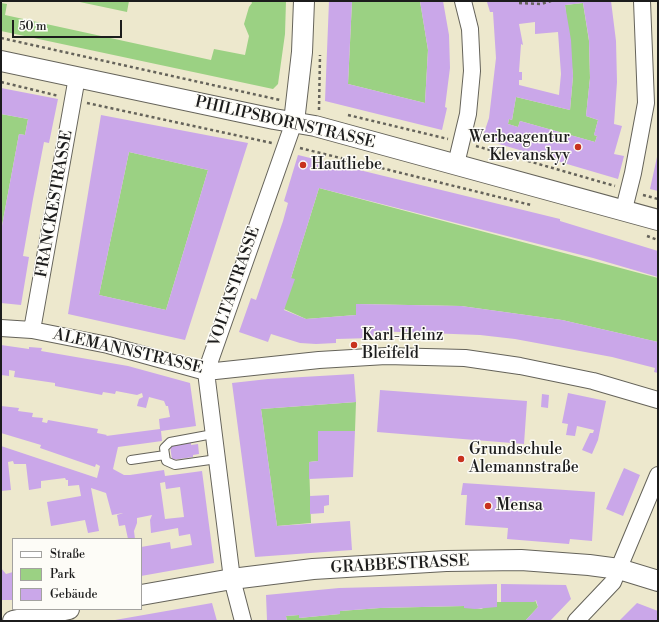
<!DOCTYPE html>
<meta charset="utf-8">
<style>
body{margin:0}
#map{position:relative;width:659px;height:622px;overflow:hidden;background:#ede8cd;font-family:"Libre Bodoni",serif}
canvas{display:block}
.frame{position:absolute;inset:0;border:2px solid #1c1c1c;pointer-events:none}
.legend{position:absolute;left:12px;top:538px;width:130px;height:72px;box-sizing:border-box;background:#fdfcf7;border:1px solid #a3a29f;margin:0;padding:5px 7px;list-style:none;font-size:12px;color:#1c1c1c}
.legend li{display:flex;align-items:center;gap:8px;height:20px}
.legend b{width:20px;border:1px solid #a3a29f}
.scale{position:absolute;left:12px;top:20px;width:110px;height:18px;box-sizing:border-box;border:2px solid #1c1c1c;border-top:0;padding-left:5px;font-size:12px;line-height:14px;white-space:nowrap;color:#1c1c1c;-webkit-text-stroke:3px #fdfcf7;paint-order:stroke}
</style>
<div id="map">
<canvas width="659" height="622"></canvas>
<div class="frame"></div>
<ul class="legend">
<li><b style="height:5px;background:#fff"></b>Straße</li>
<li><b style="height:11px;background:#9bd183"></b>Park</li>
<li><b style="height:11px;background:#caa7e9"></b>Gebäude</li>
</ul>
<div class="scale">50 m</div>
</div>
<script>
const ctx = document.querySelector('canvas').getContext('2d');
ctx.lineJoin = 'round';
function paint(path, color) { ctx.fillStyle = color; ctx.fill(path, 'evenodd'); }
const poly = rows => new Path2D(rows.map(r => 'M' + r).join(''));
function stroke(path, color, width, dash) { ctx.strokeStyle = color; ctx.lineWidth = width; ctx.lineCap = dash ? 'butt' : 'round'; ctx.setLineDash(dash || []); ctx.stroke(path); }
function drawText(font, color, halo, rows, align = 'center') {
  ctx.font = font + ' "Libre Bodoni",serif'; ctx.lineWidth = 3; ctx.setLineDash([]); ctx.textBaseline = 'middle'; ctx.strokeStyle = halo; ctx.fillStyle = color; for (const [text, x, y, turn = 0] of rows) {
    ctx.save(); ctx.translate(x, y); ctx.rotate((+turn || 0) * Math.PI / 180); ctx.textAlign = isNaN(turn) ? turn : align; if (halo) ctx.strokeText(text, 0, 0); ctx.fillText(text, 0, 0); ctx.restore();
  }
}
paint(poly([
 [75,1,129,1,127,12],
 [251,1,286,1,285,34,278,84,273,89,1,31,1,3,7,4,5,15,211,60,214,49,245,55,249,36,244,24,249,7,252,3],
 [352,1,420,1,428,50,425,103,348,84],
 [583,3,589,41,590,78,586,116,598,120,594,135,597,136,595,142,520,121,518,127,508,124,509,119,512,120,516,97,570,110,573,76,565,5],
 [1,114,28,119,25,135,19,134,1,231],
 [129,152,208,170,166,310,99,295],
 [319,188,658,278,658,342,562,320,461,306,356,304,356,315,306,319,284,309,291,278],
 [356,402,355,431,318,431,318,461,309,462,311,523,277,526,261,409],
 [535,600,538,607,525,621,287,621,286,616,299,615,299,618,340,614,340,611,380,608,464,606,481,609,497,602,534,602]
]), '#9bd183');
paint(poly([
 [329,1,352,1,348,84,425,103,428,50,420,1,443,1,449,35,450,68,445,107,447,108,442,130,325,101],
 [490,1,611,1,616,41,617,82,614,124,622,126,614,154,624,156,618,179,482,139,489,118,496,58,493,12,490,12,487,2],
 [583,3,589,40,590,78,586,116,598,120,594,135,597,136,595,142,520,121,518,127,508,124,509,119,512,120,516,97,570,110,573,76,571,40,565,5],
 [535,22,535,34,558,32,561,74,559,95,519,85,519,80,522,80,522,72,519,72,521,44,523,45,519,24],
 [1,88,58,99,49,143,44,142,33,199,23,256,29,257,21,305,1,303,1,231,19,134,25,135,28,119,1,114],
 [101,115,248,143,185,340,68,314],
 [129,152,208,170,166,310,99,295],
 [298,155,560,219,560,221,658,251,658,277,593,258,319,188,291,278,295,279,284,310,306,319,356,315,356,304,461,306,562,320,658,342,658,373,654,372,655,368,612,357,515,339,480,335,374,331,373,338,336,339,336,343,316,344,300,343,271,334,268,342,239,332,251,298,256,300,283,221,288,203,284,201],
 [657,157,658,157,658,191,650,189],
 [1,345,29,349,29,347,42,348,41,351,128,366,190,383,196,426,161,431,162,441,118,447,113,469,124,475,130,475,164,470,165,476,202,471,214,563,141,576,141,547,170,542,171,549,192,545,190,534,179,536,178,528,151,533,150,520,152,515,137,518,137,523,134,531,135,539,128,539,125,525,119,526,117,515,123,513,112,515,106,493,91,488,99,531,88,533,85,520,51,526,47,502,81,496,79,485,68,486,68,480,66,480,65,478,41,481,41,488,29,490,26,464,14,464,13,461,8,462,11,490,1,491,1,446,97,478,100,466,96,464,95,467,40,448,41,445,1,433,1,406,19,408,18,411,33,413,32,417,43,418,42,422,47,423,48,420,98,429,97,433,107,435,106,436,160,429,159,419,170,417,168,406,166,406,164,401,149,397,146,408,137,406,139,399,143,397,142,393,137,395,116,391,115,394,103,392,102,395,55,386,55,383,14,377,15,371,9,370,9,376,1,375],
 [165,482,166,489,180,487,184,517,165,519,160,483],
 [354,374,356,402,261,409,277,526,350,521,352,550,255,557,232,383,268,379],
 [380,390,527,401,524,444,377,432],
 [568,393,606,401,598,440,592,454,582,450,590,433,593,433,594,430,577,426,575,436,566,435,568,424,562,423],
 [542,394,549,395,548,408,541,407],
 [318,431,355,431,353,477,309,479,309,462,318,461],
 [191,442,191,445,198,444,199,454,193,455,193,457,172,460,170,445],
 [624,468,640,475,623,516,606,509],
 [463,483,595,492,592,541,570,539,569,544,507,539,508,528,465,525,467,495,461,495],
 [329,495,329,505,324,506,324,513,310,514,310,496],
 [1,568,6,574,13,572,13,600,1,600],
 [497,584,497,607,475,609,464,608,464,606,380,608,340,611,340,614,299,618,299,615,286,616,287,621,267,620,266,595,339,588],
 [501,584,566,585,571,599,550,621,525,621,538,607,536,600,534,602,501,602],
 [212,603,217,621,115,621,115,620],
 [637,603,658,611,658,621,619,621]
]), '#caa7e9');
const service = poly([
 [213,434,170,442,164,448,166,461,175,465,217,459],
 [131,460,165,455]
]);
const minor = poly([
 [456,164,468,114,472,71,470,29,463,1],
 [624,209,633,173,646,103,642,1],
 [1,328,32,330,108,345,206,372,319,360,386,356,465,358,520,366,593,381,658,400],
 [32,330,77,77],
 [243,621,232,579,206,372,294,122],
 [576,621,613,582,658,475]
]);
const tertiary = poly([
 [1,61,274,119,315,126,658,220],
 [294,122,302,52,304,1],
 [141,595,232,579,313,569,446,561,521,560,589,565,619,569,658,581],
 [13,621,69,609]
]);
stroke(service, '#65635a', 10);
stroke(minor, '#65635a', 18);
stroke(tertiary, '#65635a', 22);
stroke(poly([
 [519,3,541,4,551,1],
 [1,38,280,100],
 [1,82,59,96],
 [87,103,272,143],
 [319,110,320,55],
 [348,115,448,139],
 [476,146,615,186],
 [300,148,531,205],
 [643,195,658,199],
 [647,236,658,240]
]), '#65635a', 2.5, [3, 3]);
stroke(service, '#fff', 8);
stroke(minor, '#fff', 16);
stroke(tertiary, '#fff', 20);
for (const [x, y, r, color] of [
 [578,147,4,"#c8321e"],
 [303,165,4,"#c8321e"],
 [354,345,4,"#c8321e"],
 [461,459,4,"#c8321e"],
 [488,506,4,"#c8321e"]
]) { const dot = new Path2D(); dot.arc(x, y, r, 0, 2 * Math.PI); ctx.fillStyle = color; ctx.fill(dot); stroke(dot, '#fdfcf7', 1.5); }
drawText('16px', '#1c1c1c', '#fdfcf7', [
 ["PHILIPSBORNSTRASSE",285,123,13],
 ["FRANCKESTRASSE",55,204,-80],
 ["VOLTASTRASSE",235,287,-71],
 ["ALEMANNSTRASSE",128,352,13],
 ["GRABBESTRASSE",400,565,-3]
]);
drawText('16px', '#1c1c1c', '#fdfcf7', [
 ["Werbeagentur",570,138,"right"],
 ["Klevanskyy",570,156,"right"],
 ["Hautliebe",311,165],
 ["Karl-Heinz",362,336],
 ["Bleifeld",362,354],
 ["Grundschule",469,450],
 ["Alemannstraße",469,468],
 ["Mensa",496,506]
], 'left');
</script>
